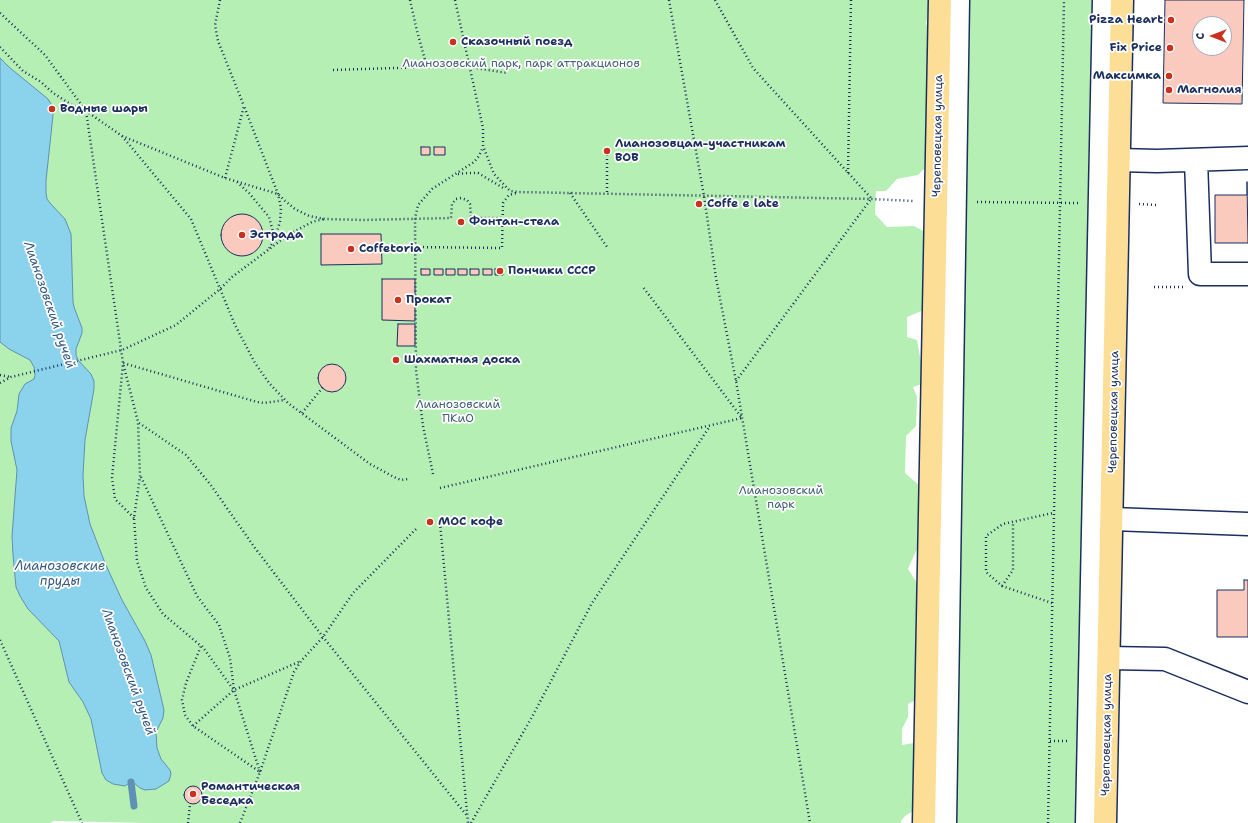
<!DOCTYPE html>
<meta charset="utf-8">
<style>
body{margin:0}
#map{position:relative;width:1248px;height:823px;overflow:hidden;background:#fff;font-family:"Shantell Sans",sans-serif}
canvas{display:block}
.north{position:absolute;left:1192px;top:16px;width:40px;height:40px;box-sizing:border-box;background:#fff;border:1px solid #a4acbf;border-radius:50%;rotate:270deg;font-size:11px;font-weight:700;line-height:16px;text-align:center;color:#1b2f5e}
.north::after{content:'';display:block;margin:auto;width:14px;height:18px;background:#c8321e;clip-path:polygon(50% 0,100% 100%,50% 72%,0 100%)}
</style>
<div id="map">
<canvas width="1248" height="823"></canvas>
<div class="north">С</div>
</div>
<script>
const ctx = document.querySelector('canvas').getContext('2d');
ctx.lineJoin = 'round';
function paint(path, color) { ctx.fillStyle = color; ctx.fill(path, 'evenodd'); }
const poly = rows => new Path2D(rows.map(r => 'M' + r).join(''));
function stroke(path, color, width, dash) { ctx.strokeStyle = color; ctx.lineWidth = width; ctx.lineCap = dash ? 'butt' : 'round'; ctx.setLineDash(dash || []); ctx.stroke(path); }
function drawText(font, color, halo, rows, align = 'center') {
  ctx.font = font + ' "Shantell Sans",sans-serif'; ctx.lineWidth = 3.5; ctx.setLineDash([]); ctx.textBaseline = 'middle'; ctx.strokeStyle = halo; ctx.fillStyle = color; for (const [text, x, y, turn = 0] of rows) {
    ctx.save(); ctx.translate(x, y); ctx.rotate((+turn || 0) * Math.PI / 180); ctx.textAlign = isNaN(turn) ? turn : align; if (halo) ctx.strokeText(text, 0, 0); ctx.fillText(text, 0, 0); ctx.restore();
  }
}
paint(poly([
 [0,0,928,0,929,7,926,24,933,32,934,159,918,175,897,179,886,191,876,191,875,214,887,227,914,226,936,238,924,310,907,317,907,337,917,340,922,368,922,384,913,387,917,397,916,426,906,436,905,473,920,486,928,531,915,553,908,569,926,597,933,636,915,650,921,659,923,696,908,704,908,717,902,729,902,745,914,743,924,749,917,809,905,816,901,821,901,823,148,823,54,821,50,823,0,823],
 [967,0,1104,0,1081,823,953,823]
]), '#b6efb3');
const water = poly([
 [0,58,9,67,48,99,51,104,53,115,46,181,46,193,47,199,50,203,65,219,71,234,73,302,74,307,82,328,82,333,76,349,76,355,78,360,91,374,94,381,94,389,85,440,83,475,84,496,90,524,105,563,122,600,145,641,151,655,164,710,163,718,156,732,157,748,161,759,170,770,171,774,169,781,156,789,145,790,140,788,134,783,131,782,125,786,113,784,106,780,102,773,91,719,83,702,69,682,59,641,28,609,20,596,16,587,13,555,12,536,17,470,11,441,11,428,17,411,19,394,25,384,34,379,35,375,34,367,30,360,9,349,0,342,0,58]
]);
paint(water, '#8bd3ec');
stroke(water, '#5e91b3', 1);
stroke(poly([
 [131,782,134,806]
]), '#5e91b3', 7);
const building = poly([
 [1165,0,1244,0,1242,104,1163,103,1165,0],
 [1200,24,1224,24,1224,48,1200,48,1200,24],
 [421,147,430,147,430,155,421,155,421,147],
 [434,147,445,147,445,155,434,155,434,147],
 [1247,182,1248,243,1215,243,1215,195,1247,195,1247,182],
 '221 235a21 21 0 1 1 42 0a21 21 0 1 1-42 0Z',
 [321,234,381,234,382,264,321,265,321,234],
 [421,269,430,269,430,275,421,275,421,269],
 [434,269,443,269,443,275,434,275,434,269],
 [446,269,455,269,455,275,446,275,446,269],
 [458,269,467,269,467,275,458,275,458,269],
 [470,269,479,269,479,275,470,275,470,269],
 [483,269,492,269,492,275,483,275,483,269],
 [495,269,503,269,503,275,495,275,495,269],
 [382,279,415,279,415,321,382,320,382,279],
 [398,324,415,324,415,346,397,346,398,324],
 '318 378a14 14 0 1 1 28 0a14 14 0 1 1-28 0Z',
 [1244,580,1248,580,1248,637,1217,637,1217,590,1244,590,1244,580],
 '184 795a9 9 0 1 1 18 0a9 9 0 1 1-18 0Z'
]);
paint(building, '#f9cabd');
stroke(building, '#1b2f5e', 1);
const minor = poly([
 [1118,160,1157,161,1248,158],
 [1196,160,1200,274,1248,274],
 [1112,519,1248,524],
 [1108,658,1165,659,1248,692],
 [945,823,958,0],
 [1087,823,1104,0]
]);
const major = poly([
 [924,823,940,0],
 [1105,823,1122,0]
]);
stroke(minor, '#1b2f5e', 25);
stroke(major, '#1b2f5e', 25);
stroke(poly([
 [220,0,215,25,218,41,244,106],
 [410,0,417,31,427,67],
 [455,0,483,128,483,146,494,174,510,191,518,192,871,199,914,201],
 [669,0,704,196,716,278,736,381,810,823],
 [715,0,753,68,871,198],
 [0,13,45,55,86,111,123,363,138,422,140,476,134,518,137,561,146,588,163,614,201,646,186,683,182,700,185,715,193,726,260,772],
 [0,47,23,71,41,82,53,93,75,107,86,111,122,136,225,178,278,194,284,200,295,209,309,216,325,219,363,220,451,218,452,204,456,199,461,198,467,200,470,204,471,218,503,218],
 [333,70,427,67,470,67,507,73],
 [122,136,191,219,235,325,255,363,269,383,288,403,370,464,394,477,401,480,408,479],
 [607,151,607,194],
 [848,173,851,0],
 [458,174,468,173,478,173,505,189],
 [225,178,244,106,278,194,281,208,280,222,274,241],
 [237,182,249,193,269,217,273,232,274,241,269,248],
 [570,193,607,247],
 [977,202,1078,203],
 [1139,204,1156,205],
 [415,247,502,248,503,203,509,195,517,193],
 [1154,287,1184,287],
 [0,375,10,377],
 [736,381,871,199],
 [0,383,11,377,122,350,176,325,220,289,232,277,288,235,312,222,324,219],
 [302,413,323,387],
 [139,423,186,455,210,484,255,548,323,637,468,817],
 [433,474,423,426,416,370,415,218,418,205,432,189,474,162,479,156,483,147],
 [141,477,197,596,219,625,230,658,234,690,260,772],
 [440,488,742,418,643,287],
 [134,518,115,499,112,478,123,363,257,402,264,403,285,400],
 [440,523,468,823],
 [1002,586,1013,570,1013,522],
 [1052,603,1002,586,986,572,986,536,1003,524,1053,513],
 [0,640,82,823],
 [202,646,233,689],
 [193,726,234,690,301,661],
 [1050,741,1067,741],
 [188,823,190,804],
 [240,823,260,772,294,672,301,661,323,637,353,593,417,528],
 [471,823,532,717,592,603,710,426],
 [1048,823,1064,0]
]), '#1b2f5e', 2.5, [1, 3]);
stroke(minor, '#fff', 22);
stroke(major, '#fdde96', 22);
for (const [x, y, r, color] of [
 [1171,20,4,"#c8321e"],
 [453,42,4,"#c8321e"],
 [1170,48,4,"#c8321e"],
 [1169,76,4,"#c8321e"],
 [1169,90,4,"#c8321e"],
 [52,109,4,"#c8321e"],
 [607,151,4,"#c8321e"],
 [699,204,4,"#c8321e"],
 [461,222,4,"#c8321e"],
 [242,235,4,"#c8321e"],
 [351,249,4,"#c8321e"],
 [500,271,4,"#c8321e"],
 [398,300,4,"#c8321e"],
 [396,360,4,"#c8321e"],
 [430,522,4,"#c8321e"],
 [193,794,4,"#c8321e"]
]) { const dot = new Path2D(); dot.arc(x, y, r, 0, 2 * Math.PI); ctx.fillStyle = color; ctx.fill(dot); stroke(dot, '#fff', 1.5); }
drawText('bold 12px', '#1b2f5e', '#fff', [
 ["Pizza Heart",1163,20,"right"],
 ["Cказочный поезд",461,42],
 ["Fix Price",1162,48,"right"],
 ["Максимка",1161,76,"right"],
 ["Магнолия",1177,90],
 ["Водные шары",60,109],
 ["Лианозовцам-участникам",615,144],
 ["ВОВ",615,158],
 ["Coffe e late",707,204],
 ["Фонтан-стела",469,222],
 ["Эстрада",250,235],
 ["Coffetoria",359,249],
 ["Пончики СССР",508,271],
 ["Прокат",406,300],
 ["Шахматная доска",404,360],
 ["МОС кофе",438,522],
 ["Романтическая",201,787],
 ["Беседка",201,801]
], 'left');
drawText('12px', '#425f73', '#fff', [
 ["Лианозовский парк, парк аттракционов",521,64],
 ["Лианозовский",458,405],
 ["ПКиО",458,419],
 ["Лианозовский",781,491],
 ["парк",781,505]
]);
drawText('12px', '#1b2f5e', '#fff', [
 ["Череповецкая улица",938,136,-89],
 ["Череповецкая улица",1114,412,-89],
 ["Череповецкая улица",1107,735,-89]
]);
drawText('italic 13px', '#375882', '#fff', [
 ["Лианозовский ручей",49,305,71],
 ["Лианозовские",60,567],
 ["пруды",60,582],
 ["Лианозовский ручей",128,672,70]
]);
</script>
